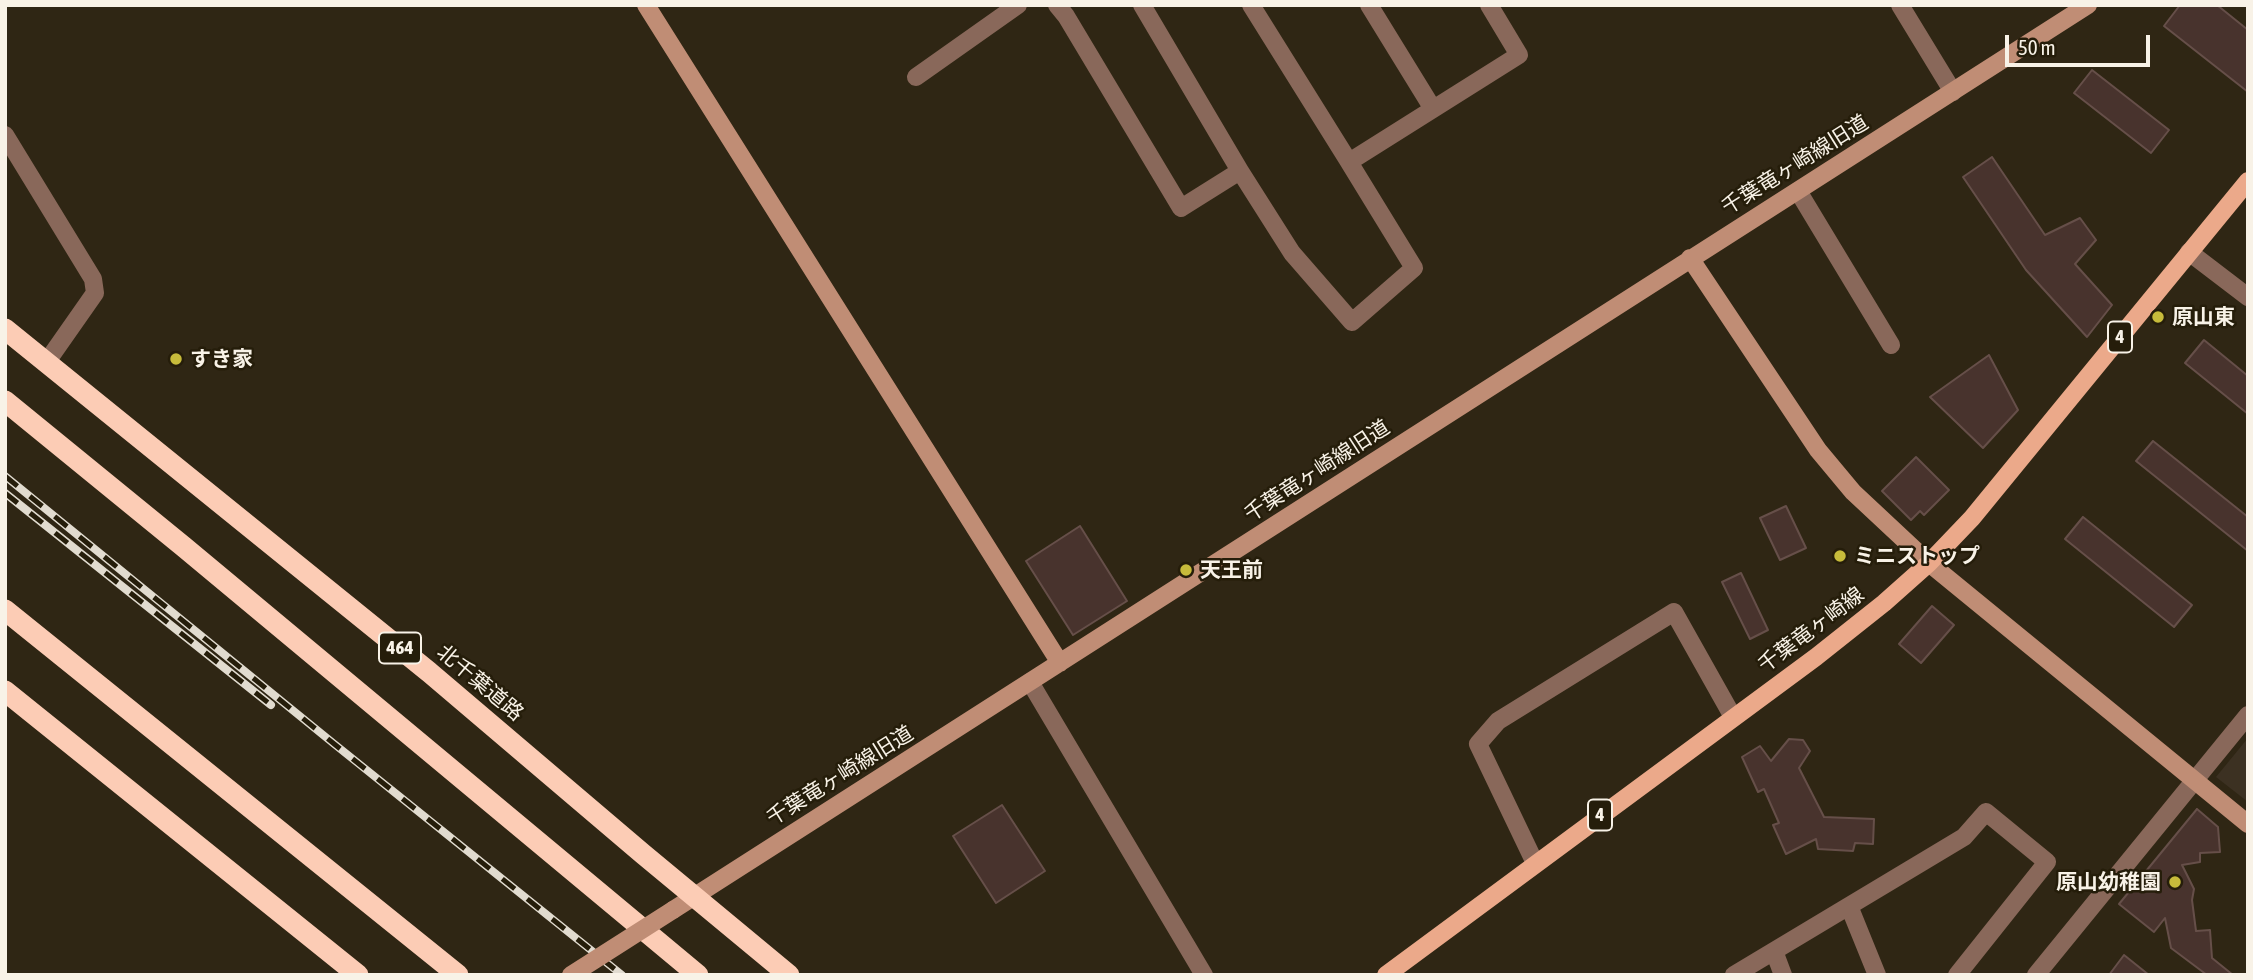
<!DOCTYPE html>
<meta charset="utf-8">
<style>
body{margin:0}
#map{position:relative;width:2253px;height:980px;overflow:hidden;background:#2f2614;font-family:"Asap Condensed",sans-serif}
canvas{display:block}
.frame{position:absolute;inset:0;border:7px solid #f8f2e7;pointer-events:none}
.scale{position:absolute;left:2005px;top:35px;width:145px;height:32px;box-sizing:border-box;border:4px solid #f8f2e7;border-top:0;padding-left:9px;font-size:21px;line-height:24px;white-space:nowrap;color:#f8f2e7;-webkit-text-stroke:5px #251d0a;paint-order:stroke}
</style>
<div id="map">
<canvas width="2253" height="980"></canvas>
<div class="frame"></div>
<div class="scale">50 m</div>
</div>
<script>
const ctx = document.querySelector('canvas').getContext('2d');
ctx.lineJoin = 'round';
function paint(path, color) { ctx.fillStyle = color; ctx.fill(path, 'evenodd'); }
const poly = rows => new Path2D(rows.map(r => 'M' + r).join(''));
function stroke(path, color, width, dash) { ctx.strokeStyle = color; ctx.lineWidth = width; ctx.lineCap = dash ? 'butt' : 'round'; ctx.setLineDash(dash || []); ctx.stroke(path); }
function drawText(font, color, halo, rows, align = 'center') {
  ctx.font = font + ' "Asap Condensed","Noto Sans JP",sans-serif'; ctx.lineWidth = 5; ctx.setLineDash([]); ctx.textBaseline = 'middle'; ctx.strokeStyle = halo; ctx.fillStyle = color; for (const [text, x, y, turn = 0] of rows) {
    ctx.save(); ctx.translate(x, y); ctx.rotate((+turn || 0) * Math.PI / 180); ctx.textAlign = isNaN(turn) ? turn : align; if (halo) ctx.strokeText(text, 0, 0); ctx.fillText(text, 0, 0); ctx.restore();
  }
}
paint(poly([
 [2248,738,2248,802,2216,777]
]), '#3c3122');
const building = poly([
 [2180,5,2217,5,2248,30,2248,92,2164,26,2180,5],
 [2092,70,2169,130,2151,153,2074,93,2092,70],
 [1992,157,2045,235,2080,218,2096,240,2075,264,2112,305,2087,337,2026,270,1963,177,1992,157],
 [2204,340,2248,376,2248,414,2185,363,2204,340],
 [1989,355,2018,410,1983,448,1930,397,1989,355],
 [2153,441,2248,517,2248,551,2136,461,2153,441],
 [1916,457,1949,490,1924,515,1920,511,1911,520,1882,491,1916,457],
 [1786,506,1806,548,1780,560,1760,518,1786,506],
 [2083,517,2192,605,2174,627,2065,539,2083,517],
 [1080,526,1127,601,1073,635,1026,561,1080,526],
 [1741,573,1768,630,1750,639,1722,582,1741,573],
 [1932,606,1954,625,1921,663,1899,644,1932,606],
 [1789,739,1803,740,1810,751,1799,768,1824,817,1874,819,1873,844,1855,843,1853,851,1818,849,1816,839,1786,854,1773,825,1779,823,1764,789,1758,792,1742,757,1760,746,1771,761,1789,739],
 [1002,805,1045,871,996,903,953,836,1002,805],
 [2197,809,2218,827,2220,852,2200,853,2200,862,2182,865,2194,889,2192,900,2196,931,2210,930,2212,958,2233,975,2207,975,2171,948,2165,918,2154,932,2119,904,2197,809],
 [2124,955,2149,975,2109,975,2124,955]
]);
paint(building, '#48332d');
stroke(building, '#664f49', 2);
stroke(poly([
 [1057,5,1066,16,1181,208,1240,171,1142,5],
 [1251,5,1349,162,1519,55,1489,5],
 [1369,5,1433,109],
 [1900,5,1953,92],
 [916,77,1018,5],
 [5,135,93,279,95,293,46,363],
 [1240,171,1292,253,1352,322,1414,268,1349,162],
 [1798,191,1891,345],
 [2189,252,2248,297],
 [1030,682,1204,975],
 [1535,863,1478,744,1498,721,1674,612,1733,717],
 [1849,906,1877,975],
 [1774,951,1783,975],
 [1734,975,1964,837,1986,812,2047,862,1957,975],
 [2036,975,2248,715]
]), '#89685a', 18);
stroke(poly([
 [646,5,1060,663],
 [1690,258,1818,450,1853,492,1929,563,2248,824],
 [673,910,2088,5]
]), '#c08d75', 18);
stroke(poly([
 [1386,975,1816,657,1884,603,1929,563,1972,518,2248,181]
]), '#eba98a', 18);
stroke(poly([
 [5,329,429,672,643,854,789,975],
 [5,401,184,547,698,975],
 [5,610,458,975],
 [5,691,358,975]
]), '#fcccb5', 21);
const rail = poly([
 [5,476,333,743,622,975],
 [5,493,271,705]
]);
stroke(rail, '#e1dbcf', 8);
stroke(rail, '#251d0a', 5, [16]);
stroke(poly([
 [571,975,673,910]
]), '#c08d75', 18);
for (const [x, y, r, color] of [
 [2158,317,7,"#c7bb3b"],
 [176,359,7,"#c7bb3b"],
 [1840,556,7,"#c7bb3b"],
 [1186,570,7,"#c7bb3b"],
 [2175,882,7,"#c7bb3b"]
]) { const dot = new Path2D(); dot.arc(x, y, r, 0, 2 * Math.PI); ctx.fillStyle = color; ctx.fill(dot); stroke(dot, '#251d0a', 2.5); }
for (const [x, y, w] of [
 [2120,337,24],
 [400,648,42],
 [1600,815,24]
]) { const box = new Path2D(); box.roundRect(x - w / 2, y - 15.5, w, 31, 5); ctx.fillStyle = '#251d0a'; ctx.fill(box); stroke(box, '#f8f2e7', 2); }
drawText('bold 19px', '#f8f2e7', null, [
 ["4",2120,337],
 ["464",400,648],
 ["4",1600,815]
]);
drawText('21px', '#f8f2e7', '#251d0a', [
 ["千葉竜ヶ崎線旧道",1795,165,-32],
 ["千葉竜ヶ崎線旧道",1317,471,-33],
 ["千葉竜ヶ崎線",1811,630,-37],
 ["北千葉道路",480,683,40],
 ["千葉竜ヶ崎線旧道",840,776,-32]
]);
drawText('bold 21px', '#f8f2e7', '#251d0a', [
 ["原山東",2172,317],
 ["すき家",190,359],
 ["ミニストップ",1854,556],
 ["天王前",1200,570],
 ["原山幼稚園",2161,882,"right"]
], 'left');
</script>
